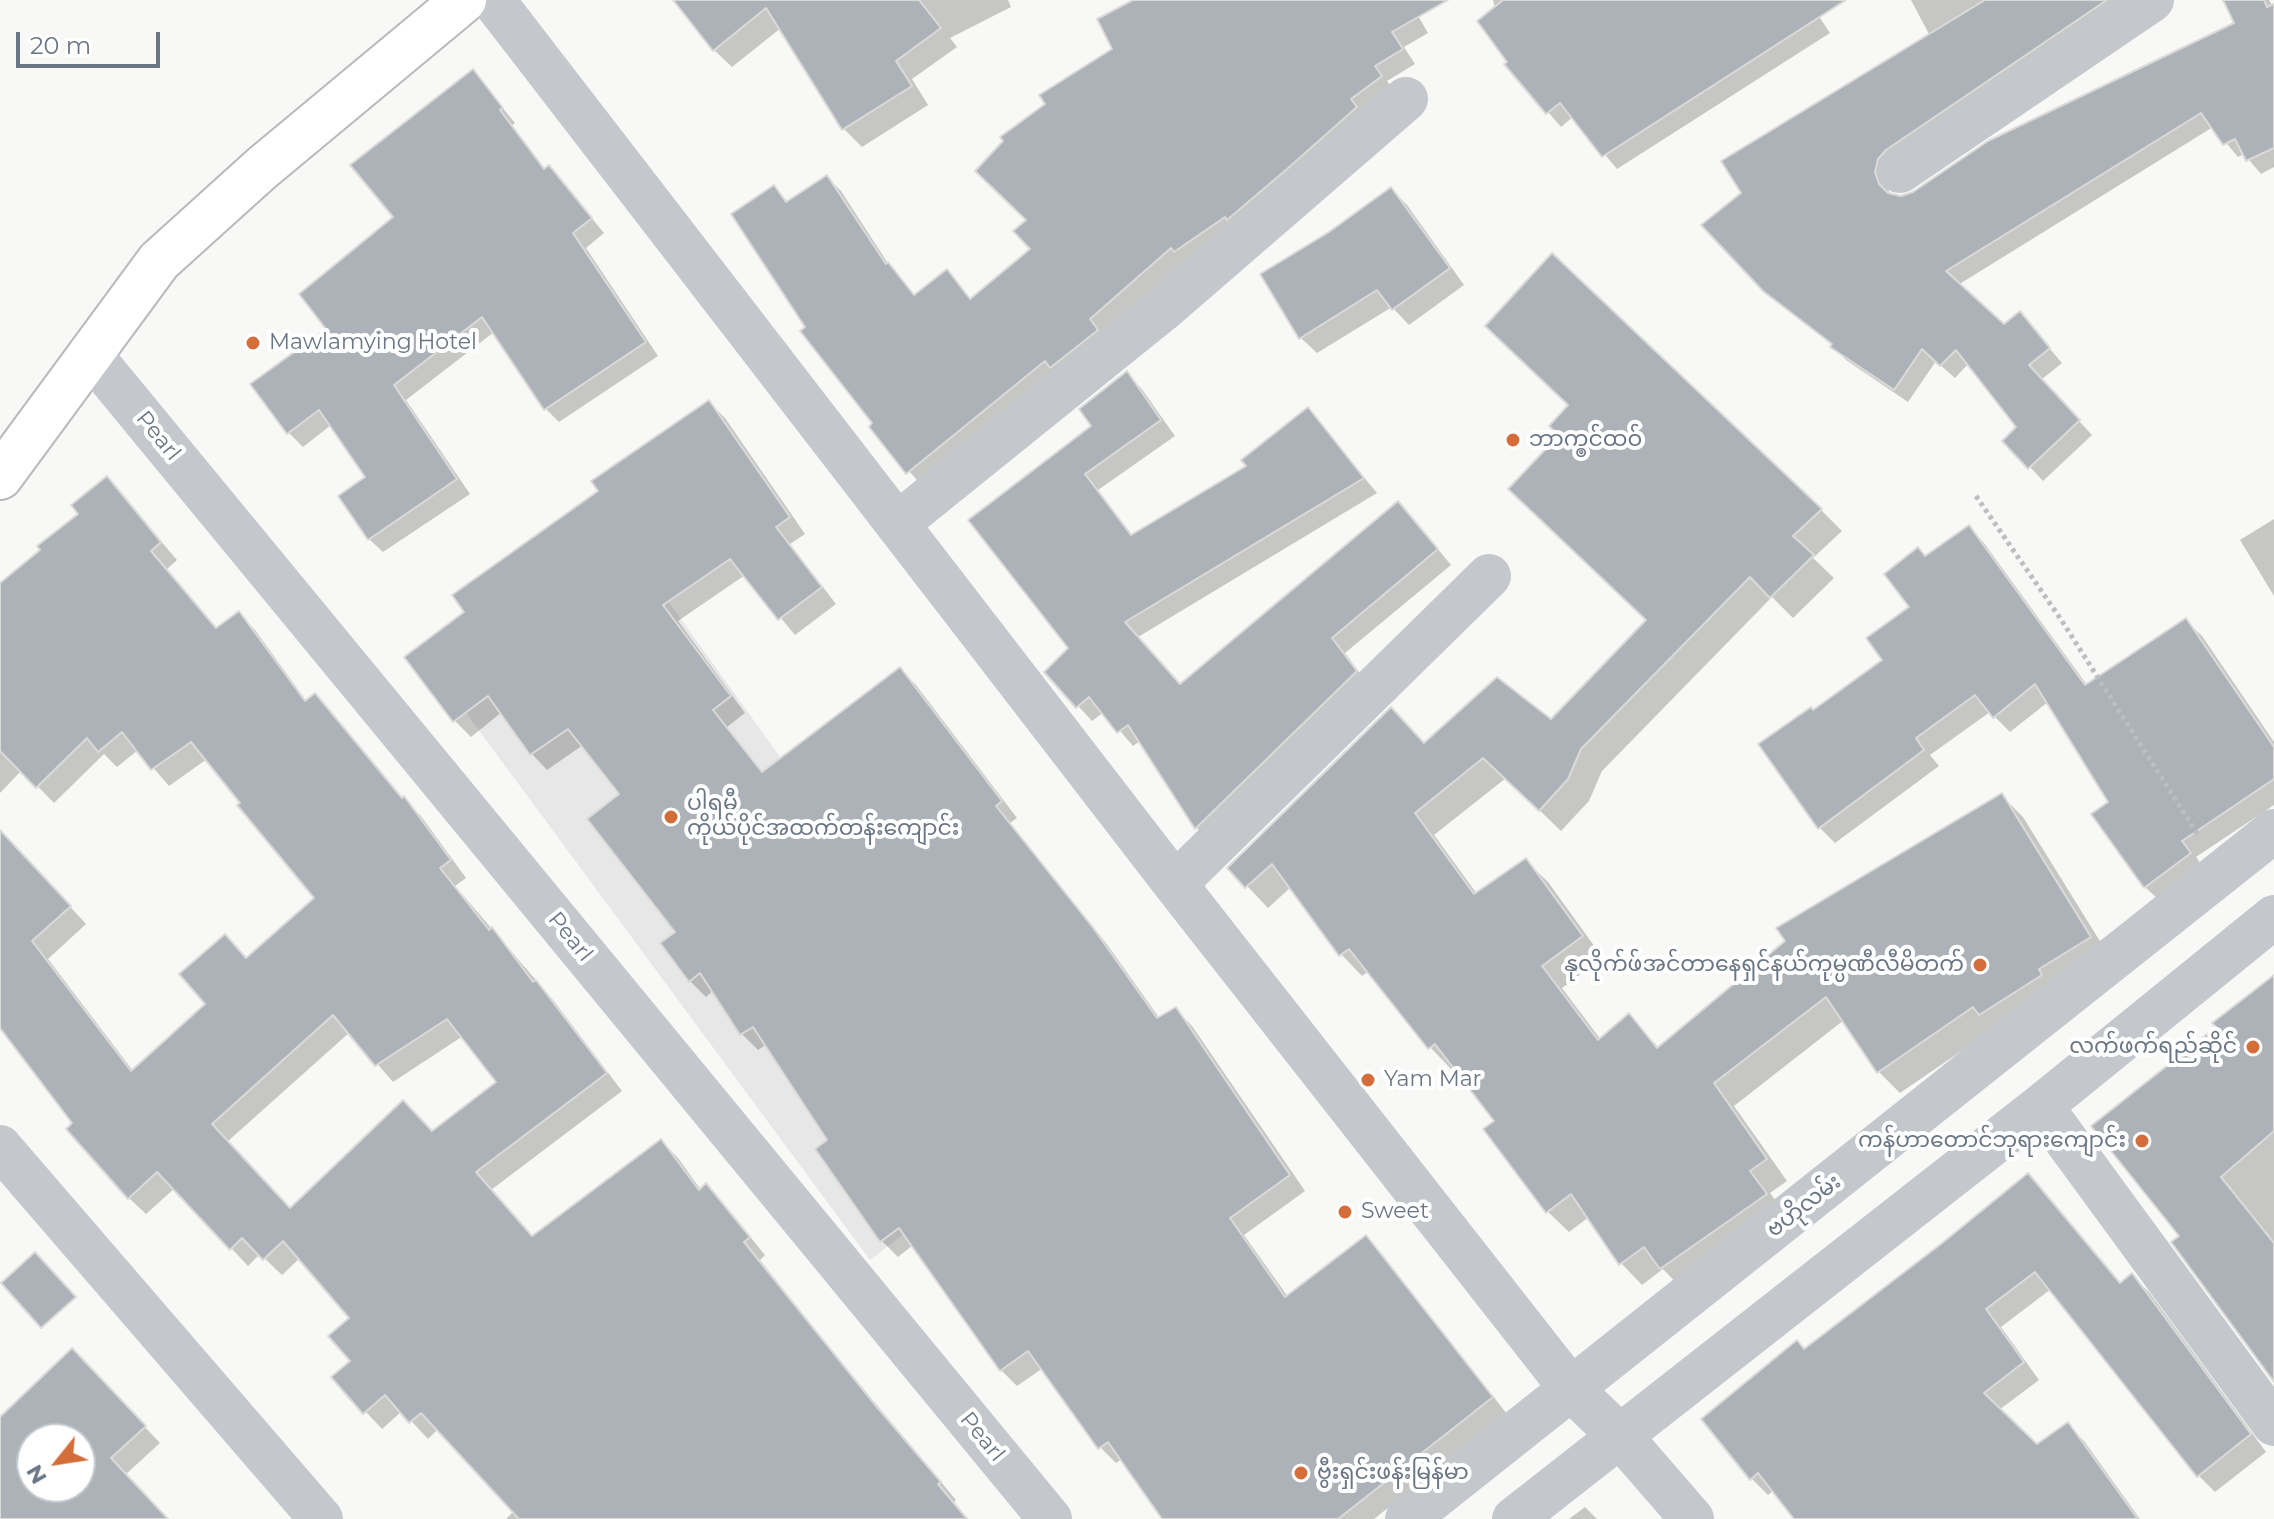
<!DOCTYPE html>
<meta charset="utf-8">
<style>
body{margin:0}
#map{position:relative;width:2274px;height:1519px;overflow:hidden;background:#f8f8f6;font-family:Montserrat,sans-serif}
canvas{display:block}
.north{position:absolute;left:16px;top:1423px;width:80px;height:80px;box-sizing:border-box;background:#fff;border:2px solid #c3c8ce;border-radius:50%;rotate:240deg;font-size:22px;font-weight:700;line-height:32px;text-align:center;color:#6a7684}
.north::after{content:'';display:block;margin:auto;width:28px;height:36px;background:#d36e3b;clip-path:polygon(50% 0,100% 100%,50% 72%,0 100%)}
.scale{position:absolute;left:16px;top:32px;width:144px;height:36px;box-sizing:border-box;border:4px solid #6a7684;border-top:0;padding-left:10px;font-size:24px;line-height:28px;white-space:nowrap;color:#6a7684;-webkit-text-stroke:6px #fff;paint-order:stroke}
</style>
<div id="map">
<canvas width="2274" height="1519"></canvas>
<div class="north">N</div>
<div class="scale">20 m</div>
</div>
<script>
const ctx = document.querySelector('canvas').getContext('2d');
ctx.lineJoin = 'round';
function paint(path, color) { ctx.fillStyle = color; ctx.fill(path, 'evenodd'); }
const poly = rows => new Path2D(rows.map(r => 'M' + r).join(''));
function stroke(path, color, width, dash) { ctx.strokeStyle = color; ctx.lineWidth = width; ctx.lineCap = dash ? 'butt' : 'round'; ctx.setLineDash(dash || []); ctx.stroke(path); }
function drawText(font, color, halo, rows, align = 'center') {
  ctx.font = font + ' Montserrat,"Noto Sans Myanmar",sans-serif'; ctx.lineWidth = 8; ctx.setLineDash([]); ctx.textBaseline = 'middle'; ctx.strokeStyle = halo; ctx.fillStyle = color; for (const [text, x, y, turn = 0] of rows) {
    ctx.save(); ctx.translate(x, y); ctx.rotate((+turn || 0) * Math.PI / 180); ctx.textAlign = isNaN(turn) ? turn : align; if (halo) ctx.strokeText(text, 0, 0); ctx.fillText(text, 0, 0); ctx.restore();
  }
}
paint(poly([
 [652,579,1045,1125,870,1260,455,698]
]), '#e6e7e6');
paint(poly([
 [675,0,1008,0,1011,7,950,38,957,47,912,79,928,105,862,147,844,129,781,28,732,67,714,50],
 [1175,0,1409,0,1428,33,1404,47,1415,64,1387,81,1394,90,922,486,871,427,874,423,808,328,774,187,789,203,827,177,841,191,891,268,915,296,947,271,972,300,1032,249,1029,220,1115,50],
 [1493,0,1808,0,1830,33,1617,169,1573,117,1561,127,1507,64,1509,62],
 [1911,0,2142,0,1888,188,1890,196,1903,198,2236,24,2225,0,2269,0,2274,8,2274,167,2261,174,2244,154,2238,157,2213,127,1958,285,2004,327,2020,314,2062,363,2041,380,2092,435,2043,481,2030,467,2019,427,1969,363,1955,378,1936,361,1908,402,1846,360,1833,346,1766,291,1930,36],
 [473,72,515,123,512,125,546,170,562,182,604,233,586,248,658,356,559,422,545,408,494,332,406,400,470,494,383,552,369,539,368,478,331,425,303,447,289,433,329,329,396,218],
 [1391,189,1407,205,1464,285,1409,325,1392,307,1317,353,1301,338,1330,234],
 [1126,374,1141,388,1175,436,1098,490,1133,536,1249,467,1308,410,1377,493,1138,637,1181,686,1413,519,1451,565,1345,653,1370,687,1211,842,1197,828,1140,741,1133,746,1104,712,1092,721,1047,672,1070,648,971,521,1093,426],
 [709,402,725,418,805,534,790,544,836,604,795,635,745,575,678,621,745,713,727,727,764,774,900,669,916,685,1017,818,1010,823,1106,943,1160,1019,1176,1010,1192,1026,1305,1191,1244,1235,1288,1297,1366,1238,1382,1254,1507,1414,1374,1519,1164,1519,1122,1459,1116,1463,1100,1447,1043,1368,1017,1386,1001,1370,913,1245,898,1257,882,1241,817,1150,830,1141,767,1044,758,1050,742,1034,714,990,706,997,690,981,678,932,622,794,583,745,547,770,532,754,502,712,471,737,455,721,407,657,466,612,600,492],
 [107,478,177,560,167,569,217,629,238,613,255,630,307,702,315,696,332,713,403,799,421,816,466,878,455,886,553,1000,622,1091,491,1190,533,1237,661,1141,678,1158,701,1190,706,1185,722,1202,765,1255,760,1260,826,1344,956,1500,954,1502,968,1519,506,1519,514,1511,438,1429,428,1439,402,1411,382,1429,334,1378,352,1362,352,1318,300,1258,282,1275,260,1254,248,1266,175,1188,146,1214,129,1198,0,1014,0,861,35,868,86,924,48,959,133,1071,208,1004,247,960,317,898,207,759,169,786,138,750,117,767,104,754,54,803,22,770,0,793,0,586,80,514],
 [350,1032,393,1082,463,1036,499,1082,433,1133,291,1210,227,1142],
 [1821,510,1842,531,1813,558,1834,578,1793,618,1772,597,1602,771,1589,801,1561,831,1506,778,1434,835,1477,894,1526,861,1548,882,1603,958,1562,988,1601,1040,1629,1016,1660,1049,2002,796,2023,817,2111,959,1995,1028,1900,1093,1879,1072,1844,1020,1734,1106,1787,1181,1770,1193,1787,1216,1682,1289,1663,1269,1642,1285,1621,1263,1589,1217,1569,1232,1547,1211,1496,1121,1454,1066,1451,1069,1430,1047,1369,971,1362,976,1341,954,1291,887,1268,908,1230,868,1425,745,1551,722],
 [2274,519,2274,596,2240,540],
 [1969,527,1984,543,2087,685,2186,621,2202,636,2274,742,2274,805,2196,857,2205,870,2161,902,2145,887,2111,802,2048,702,2010,732,1990,712,1930,755,1939,766,1835,843,1819,827,1814,712,1884,660,1912,608,1926,558],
 [2274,976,2274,1378,2182,1236,2218,1028],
 [2028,1176,2121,1285,2132,1276,2149,1292,2266,1452,2215,1492,2199,1476,2051,1289,2001,1327,2039,1380,1999,1410,2036,1446,2067,1425,2084,1441,2140,1519,1795,1519,1774,1490,1768,1495,1751,1478,1805,1351],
 [88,1367,160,1443,125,1475,166,1519,0,1519,0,1420],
 [32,1439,80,1439,80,1487,32,1487],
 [1585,1507,1597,1519,1569,1519]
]), '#0003');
const building = poly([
 [673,0,919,0,941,28,896,61,912,86,842,130,766,8,713,51,673,0],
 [1133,0,1448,0,1392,32,1403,49,1375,66,1382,76,1351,99,1357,107,1287,169,1227,220,1225,217,1174,252,1171,248,1090,319,1098,330,1050,368,1045,361,906,474,869,427,872,423,800,331,805,327,731,214,774,185,786,202,827,175,886,264,888,262,914,295,947,269,970,299,1030,249,1013,231,1026,220,975,171,1003,141,1000,137,1045,104,1039,95,1112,49,1097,19,1133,0],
 [1503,0,1846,0,1602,157,1560,103,1546,114,1504,64,1507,62,1477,21,1503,0],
 [1985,0,2107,0,1886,150,1878,159,1875,172,1879,184,1888,193,1901,196,1913,192,1988,141,2234,23,2223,0,2264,0,2267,7,2274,4,2274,148,2246,161,2235,139,2223,145,2201,113,1946,271,2004,324,2020,311,2050,348,2029,365,2080,420,2028,469,2002,441,2016,427,1956,350,1940,366,1922,349,1894,390,1830,347,1832,344,1763,291,1701,225,1741,193,1721,161,1985,0],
 [473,69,503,108,500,110,544,169,549,165,592,218,573,233,646,342,544,410,482,317,394,385,457,479,368,540,338,496,365,477,319,410,287,434,250,384,326,329,299,294,393,217,350,165,473,69],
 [1391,187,1450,268,1392,310,1377,290,1299,339,1260,274,1329,232,1391,187],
 [1552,253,1822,509,1793,536,1814,555,1770,598,1750,577,1581,749,1568,779,1539,811,1483,758,1415,813,1474,894,1526,858,1583,936,1542,966,1598,1040,1629,1013,1657,1048,1785,941,1776,928,2002,793,2091,937,2039,969,2042,975,1979,1015,1973,1007,1877,1073,1826,997,1714,1083,1767,1159,1750,1171,1767,1194,1660,1269,1644,1247,1619,1265,1571,1194,1546,1213,1483,1129,1494,1121,1435,1044,1428,1049,1349,949,1339,956,1272,864,1245,888,1227,868,1391,707,1424,743,1497,677,1551,719,1646,620,1508,489,1559,435,1549,426,1568,405,1485,326,1552,253],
 [1127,371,1161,420,1085,474,1131,535,1246,466,1241,460,1308,407,1364,478,1125,622,1180,684,1398,501,1438,549,1332,638,1357,671,1195,829,1128,725,1117,733,1089,697,1076,708,1044,672,1068,648,968,520,1091,426,1079,409,1127,371],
 [709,400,790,517,776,527,822,587,778,620,730,559,663,605,731,696,713,710,762,772,900,667,1002,801,996,806,1094,929,1157,1018,1176,1007,1290,1175,1230,1218,1285,1297,1366,1235,1493,1397,1338,1519,1162,1519,1108,1442,1098,1449,1028,1351,1000,1371,899,1228,880,1242,815,1149,827,1140,753,1027,740,1035,700,973,689,982,660,943,675,932,587,819,619,794,568,729,530,755,488,696,453,722,404,657,464,612,452,595,598,491,591,481,709,400],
 [107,476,161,542,151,551,216,628,239,611,305,701,315,693,402,798,404,796,451,860,440,868,489,930,492,927,533,982,536,980,607,1073,476,1172,532,1236,661,1139,699,1190,706,1183,750,1237,744,1242,876,1406,941,1482,938,1484,967,1519,519,1519,421,1413,409,1423,385,1395,363,1414,331,1377,350,1361,328,1336,349,1318,283,1241,263,1260,242,1238,230,1250,157,1172,128,1199,66,1129,72,1123,0,1028,0,830,71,906,32,941,131,1071,205,1004,179,974,225,934,246,958,314,898,237,805,240,803,191,742,151,770,122,732,98,752,87,738,36,788,0,751,0,583,40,550,37,546,78,514,71,505,107,476],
 [333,1015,375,1066,447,1019,496,1082,432,1131,403,1100,290,1208,212,1124,333,1015],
 [1969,525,2085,685,2186,618,2274,747,2274,779,2182,841,2191,853,2144,888,2091,814,2108,802,2035,684,1993,718,1975,695,1916,738,1924,750,1818,829,1758,744,1811,707,1813,710,1882,660,1866,638,1909,607,1884,574,1918,547,1925,556,1969,525],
 [2274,975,2274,1131,2221,1177,2274,1243,2274,1382,2171,1242,2179,1236,2091,1126,2216,1027,2212,1023,2274,975],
 [2028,1173,2120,1283,2132,1273,2251,1434,2197,1477,2035,1272,1986,1309,2024,1362,1984,1393,2037,1444,2068,1422,2138,1519,1794,1519,1758,1473,1750,1480,1701,1419,1797,1340,1804,1349,1941,1244,2028,1173],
 [35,1252,76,1297,41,1328,1,1283,35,1252],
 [72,1348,146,1426,111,1458,168,1519,0,1519,0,1417,72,1348],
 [32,1439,80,1439,80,1487,32,1487,32,1439]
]);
paint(building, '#acb2b8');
stroke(building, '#dadad8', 2);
const primary = poly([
 [0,477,159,261,262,168,464,0]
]);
stroke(primary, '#b6b9bd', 48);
stroke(poly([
 [1976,496,2060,618,2198,835]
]), '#bcbec1', 5, [4, 4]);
stroke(poly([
 [493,0,1175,884,1572,1390,1621,1437,1692,1519],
 [1900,171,2152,0],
 [90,354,1050,1519],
 [897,524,1161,311,1406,99],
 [1175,884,1489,576],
 [2041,1106,2274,1424],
 [0,1147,321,1519],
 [1407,1519,2274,831],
 [1514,1519,2041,1106,2274,917]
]), '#c4c7cb', 44);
stroke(primary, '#fff', 44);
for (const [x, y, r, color] of [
 [253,343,8,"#d36e3b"],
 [1513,440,8,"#d36e3b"],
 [671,817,8,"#d36e3b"],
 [1980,965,8,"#d36e3b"],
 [2253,1047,8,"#d36e3b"],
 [1368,1080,8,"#d36e3b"],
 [2142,1141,8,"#d36e3b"],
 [1345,1212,8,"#d36e3b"],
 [1301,1473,8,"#d36e3b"]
]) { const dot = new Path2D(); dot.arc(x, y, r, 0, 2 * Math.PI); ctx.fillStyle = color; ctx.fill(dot); stroke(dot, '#fff', 3); }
drawText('22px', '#6a7684', '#fff', [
 ["Mawlamying Hotel",269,343],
 ["ဘာက္ၜၚ်ထဝ်",1529,440],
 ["ပါရမီ",687,804],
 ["ကိုယ်ပိုင်အထက်တန်းကျောင်း",687,829],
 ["နုလိုက်ဖ်အင်တာနေရှင်နယ်ကုမ္ပဏီလီမိတက်",1964,965,"right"],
 ["လက်ဖက်ရည်ဆိုင်",2237,1047,"right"],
 ["Yam Mar",1384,1080],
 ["ကန်ဟာတောင်ဘုရားကျောင်း",2126,1141,"right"],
 ["Sweet",1361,1212],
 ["ဗွီးရှင်းဖန်းမြန်မာ",1317,1473]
], 'left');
drawText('22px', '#6a7684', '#fff', [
 ["Pearl",158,436,51],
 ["Pearl",570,937,51],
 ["ဗဟိုလမ်း",1804,1206,-38],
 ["Pearl",982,1437,51]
]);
</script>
